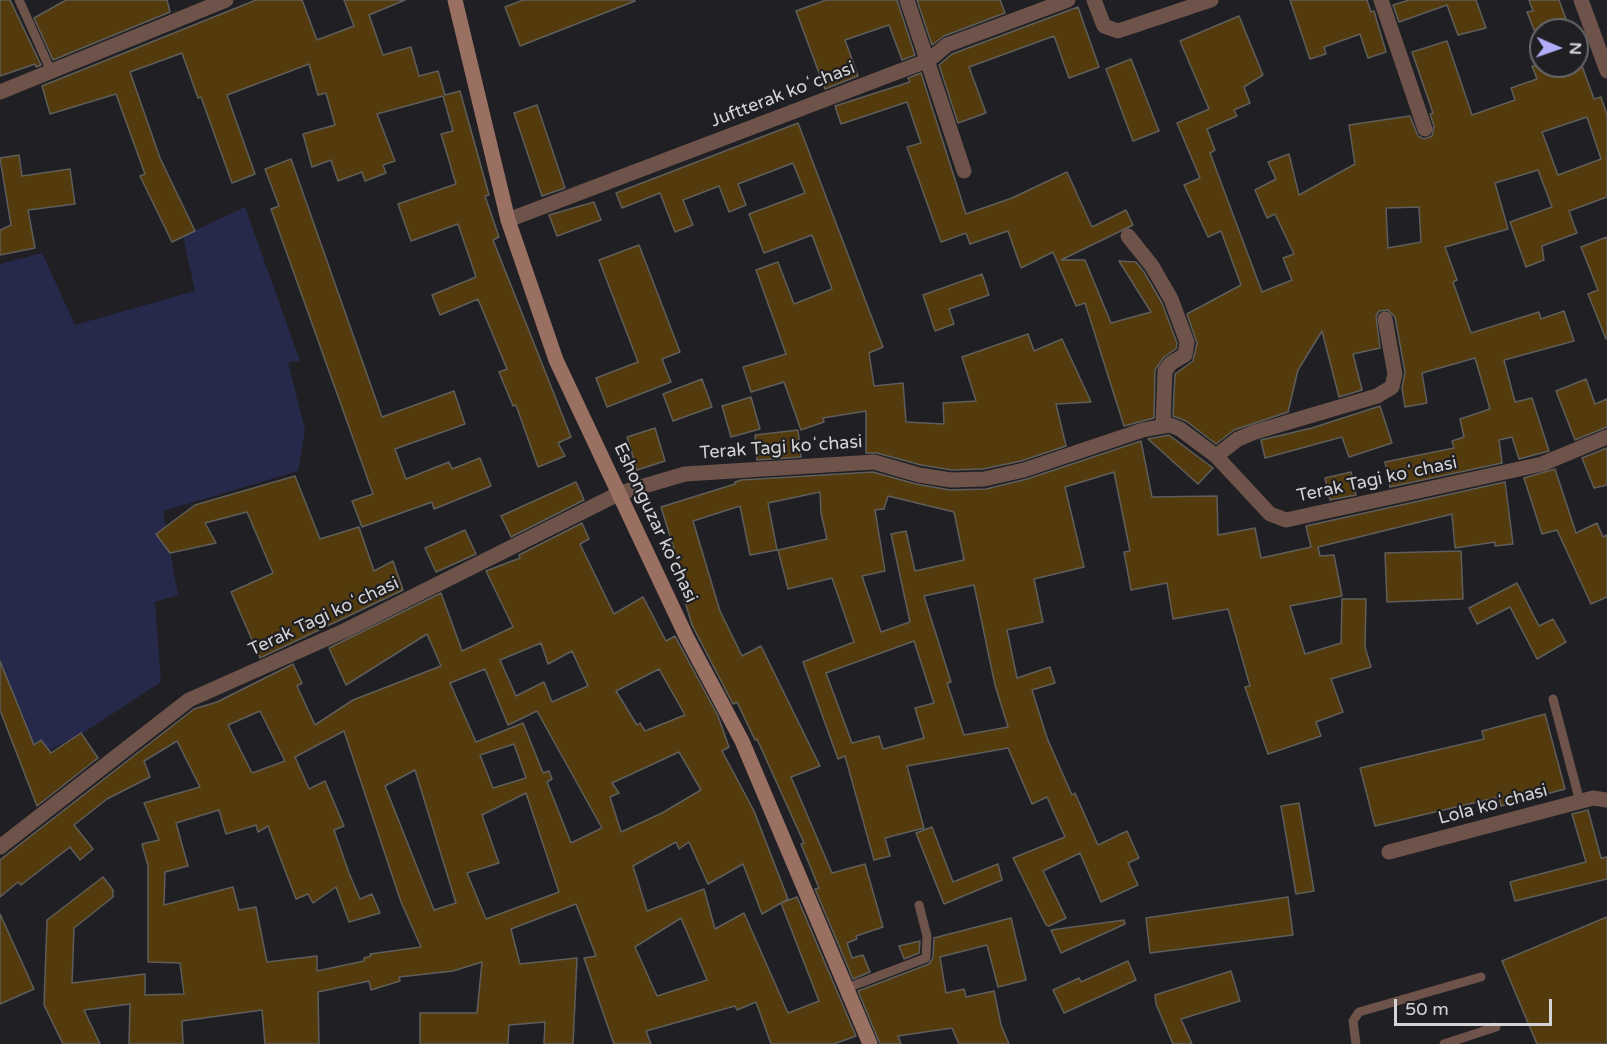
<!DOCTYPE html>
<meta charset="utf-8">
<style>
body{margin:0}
#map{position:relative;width:1607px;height:1044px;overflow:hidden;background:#202024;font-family:"Varela Round",sans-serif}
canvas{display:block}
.north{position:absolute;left:1529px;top:18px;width:60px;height:60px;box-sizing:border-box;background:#202024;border:2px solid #68686b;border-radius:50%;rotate:92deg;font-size:16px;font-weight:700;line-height:24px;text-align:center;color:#d4d4d6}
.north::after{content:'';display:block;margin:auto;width:21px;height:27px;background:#b2adf9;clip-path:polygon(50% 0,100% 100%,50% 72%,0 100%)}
.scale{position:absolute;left:1394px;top:999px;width:158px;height:27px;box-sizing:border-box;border:3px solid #d4d4d6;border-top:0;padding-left:8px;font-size:18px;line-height:21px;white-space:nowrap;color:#d4d4d6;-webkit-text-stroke:4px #202024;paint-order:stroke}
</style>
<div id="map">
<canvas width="1607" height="1044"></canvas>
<div class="north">N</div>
<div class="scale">50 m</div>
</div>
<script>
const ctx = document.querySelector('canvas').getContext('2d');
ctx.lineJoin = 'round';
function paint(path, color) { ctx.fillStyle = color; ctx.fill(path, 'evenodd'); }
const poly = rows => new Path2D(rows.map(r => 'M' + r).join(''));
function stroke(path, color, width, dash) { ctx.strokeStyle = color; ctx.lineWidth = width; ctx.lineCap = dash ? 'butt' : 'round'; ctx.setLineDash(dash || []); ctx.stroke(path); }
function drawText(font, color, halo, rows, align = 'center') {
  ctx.font = font + ' "Varela Round",sans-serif'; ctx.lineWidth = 4.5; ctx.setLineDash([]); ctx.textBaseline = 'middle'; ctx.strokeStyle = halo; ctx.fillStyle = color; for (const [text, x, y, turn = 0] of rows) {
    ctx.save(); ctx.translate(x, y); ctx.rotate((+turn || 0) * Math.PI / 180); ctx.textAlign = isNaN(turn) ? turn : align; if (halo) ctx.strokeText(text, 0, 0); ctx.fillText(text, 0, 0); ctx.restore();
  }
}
paint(poly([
 [245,207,300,361,288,362,305,430,298,471,163,511,178,595,155,602,161,682,80,735,26,762,0,692,0,264,42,253,75,325,195,291,183,236]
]), '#27294a');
const building = poly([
 [0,0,10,0,41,65,36,67,35,64,0,76,0,0],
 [66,0,167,0,170,12,53,60,34,18,66,0],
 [256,0,302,0,317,40,354,26,344,0,405,0,369,15,383,55,411,47,419,76,438,71,445,95,460,91,489,195,485,196,499,237,493,240,571,437,558,443,565,456,538,467,516,405,513,406,499,372,507,369,478,299,440,315,432,295,476,277,458,224,411,241,398,204,456,184,441,134,453,131,443,96,377,114,395,161,383,165,386,173,365,181,362,172,338,181,331,160,312,167,303,134,335,125,326,93,318,95,309,64,227,95,255,174,232,183,201,97,198,98,182,53,130,72,160,158,195,231,172,242,140,176,145,174,116,94,50,114,42,86,256,0],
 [523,0,634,0,635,1,520,46,505,7,523,0],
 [826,0,897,0,915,55,902,60,889,25,845,40,858,76,825,89,796,11,826,0],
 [917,0,1000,0,1005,13,944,36,932,45,917,0],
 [1290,0,1367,0,1371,12,1374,11,1386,52,1368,58,1360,34,1324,47,1326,54,1310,59,1290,0],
 [1409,0,1476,0,1486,28,1458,35,1447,5,1399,22,1393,5,1409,0],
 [1529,0,1559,0,1570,30,1534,30,1527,12,1533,11,1529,0],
 [1078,7,1099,67,1069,78,1054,36,969,67,986,113,958,123,939,65,952,54,1078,7],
 [1239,16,1263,75,1244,87,1250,103,1234,110,1237,116,1207,129,1215,150,1210,153,1262,292,1292,280,1283,258,1294,254,1275,214,1267,218,1255,190,1276,179,1268,162,1289,154,1299,195,1355,164,1349,125,1410,116,1418,136,1424,139,1432,136,1434,126,1430,114,1433,113,1412,52,1447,41,1472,115,1515,100,1511,88,1537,79,1532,66,1582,66,1594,99,1601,97,1607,115,1607,197,1569,211,1577,233,1542,246,1544,260,1526,267,1510,222,1552,207,1538,170,1495,183,1508,229,1445,247,1457,280,1453,282,1471,333,1539,312,1541,319,1564,311,1574,341,1504,360,1515,402,1532,398,1549,451,1519,459,1512,437,1499,440,1502,463,1390,487,1385,462,1454,448,1452,441,1464,437,1460,419,1490,409,1475,358,1422,373,1427,403,1405,407,1402,388,1405,372,1395,317,1388,310,1379,311,1376,316,1380,348,1353,354,1362,390,1339,397,1322,331,1298,370,1288,412,1234,430,1216,444,1186,421,1173,416,1175,374,1193,361,1197,343,1187,314,1241,285,1221,231,1208,237,1184,185,1200,178,1177,123,1209,109,1180,41,1239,16],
 [1587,117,1601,159,1558,175,1542,132,1587,117],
 [1419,207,1421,242,1388,248,1386,208,1419,207],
 [1131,59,1159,131,1133,141,1106,69,1131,59],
 [921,73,966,214,1012,198,1067,172,1092,227,1126,210,1133,225,1061,260,1085,260,1111,323,1151,312,1119,261,1136,262,1144,272,1162,303,1177,343,1176,349,1164,357,1155,370,1154,418,1124,426,1085,303,1076,306,1053,252,1021,268,1008,231,970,244,966,233,941,242,907,147,921,143,907,102,841,124,835,106,910,82,908,78,921,73],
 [537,105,565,188,542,196,514,113,537,105],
 [798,123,883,347,869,353,874,386,903,383,906,422,944,424,943,403,976,401,962,357,1028,334,1034,351,1062,339,1091,402,1056,404,1066,446,1021,461,983,469,952,470,921,465,877,453,866,453,866,411,823,418,824,422,801,430,784,382,751,392,743,367,786,354,756,270,778,262,794,304,832,289,812,235,764,253,749,214,805,193,793,163,738,184,746,205,729,212,719,186,683,200,693,225,675,232,660,193,622,208,616,193,798,123],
 [19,155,22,176,70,169,75,204,28,210,35,248,0,255,0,230,11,225,0,158,19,155],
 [291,159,382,417,454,391,465,424,395,449,406,479,449,462,452,469,480,458,491,486,434,509,432,502,362,527,352,501,373,494,271,209,279,206,265,169,291,159],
 [594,202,601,220,557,236,549,215,594,202],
 [1607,237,1607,339,1606,339,1588,294,1598,290,1581,247,1607,237],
 [639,245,680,352,662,359,671,382,607,407,596,378,638,362,599,260,639,245],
 [982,274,989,295,949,309,954,324,935,331,923,295,982,274],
 [702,379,712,407,673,421,663,394,702,379],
 [1586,379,1595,404,1607,399,1607,427,1575,440,1556,391,1586,379],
 [751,397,760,429,731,437,722,406,751,397],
 [1380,406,1392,443,1349,457,1342,437,1265,458,1261,440,1312,428,1380,406],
 [655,428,665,461,637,470,627,437,655,428],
 [798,430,801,457,757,460,755,435,798,430],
 [1169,435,1213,468,1198,484,1148,439,1169,435],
 [1141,441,1152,497,1217,496,1218,535,1255,528,1261,558,1311,547,1306,526,1505,482,1513,544,1495,546,1495,542,1455,548,1452,514,1318,547,1320,556,1334,555,1342,596,1290,606,1305,654,1341,643,1342,599,1366,599,1365,647,1371,667,1331,679,1343,712,1316,722,1321,736,1268,754,1245,687,1250,686,1228,609,1173,619,1167,583,1131,590,1124,552,1130,551,1114,472,1065,487,1084,567,1034,579,1043,622,1007,630,1017,678,1050,667,1055,683,1032,690,1047,738,1072,795,1075,793,1098,845,1127,831,1139,858,1128,863,1138,885,1101,902,1080,853,1043,871,1066,918,1049,926,1046,925,1013,858,1065,837,1047,797,1032,804,1008,748,907,766,924,828,885,838,890,856,874,860,845,756,838,759,803,662,854,642,832,578,788,589,778,550,827,539,821,513,820,492,768,503,777,550,750,555,740,506,693,521,720,611,742,656,761,646,820,766,791,777,832,873,865,864,883,927,856,936,857,939,847,943,852,958,863,955,870,972,853,979,815,889,819,888,801,844,804,843,757,739,755,740,737,702,733,704,692,625,682,592,687,591,661,507,735,484,735,482,741,480,873,472,916,484,950,490,986,489,1027,479,1141,441],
 [888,496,954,512,964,560,915,571,906,531,891,534,910,622,881,632,862,576,885,571,875,510,884,509,888,496],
 [974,585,995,685,1008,727,964,735,947,683,951,682,924,596,974,585],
 [914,641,934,703,915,708,924,738,883,749,879,736,852,743,826,673,914,641],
 [1607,448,1607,485,1594,488,1582,458,1607,448],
 [1555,469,1576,533,1597,523,1603,537,1607,535,1607,597,1591,604,1557,530,1542,534,1524,478,1555,469],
 [1351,472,1356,495,1330,500,1325,478,1351,472],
 [295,476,320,539,359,527,374,571,393,561,403,590,260,658,231,592,273,573,247,512,205,523,216,543,170,553,156,534,195,505,295,476],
 [576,482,584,500,511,537,501,516,576,482],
 [582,523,589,539,580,544,614,614,643,597,666,641,675,636,718,716,729,747,722,751,754,811,788,899,762,914,743,864,708,884,689,842,679,849,676,842,633,866,647,911,704,889,715,929,744,913,788,1013,819,1001,781,903,797,897,856,1036,834,1044,771,1044,756,1002,737,1010,735,1006,646,1031,651,1044,614,1044,584,958,596,956,576,904,511,929,520,964,577,958,573,1044,544,1044,545,1022,509,1025,508,1044,420,1044,420,1013,477,1013,482,962,453,971,399,977,400,981,371,990,369,981,318,992,319,1044,265,1044,262,1010,182,1021,183,1044,129,1044,130,1004,84,1010,100,1044,63,1044,44,1005,47,920,103,877,113,890,113,897,74,928,72,983,145,974,145,995,184,994,180,963,148,962,148,866,142,844,159,840,144,803,200,787,177,741,144,761,150,777,107,799,74,825,93,849,80,860,70,847,21,885,18,882,0,897,0,860,194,709,217,702,293,664,302,683,297,686,315,725,353,700,441,666,427,634,346,685,329,648,441,593,462,651,513,627,486,571,520,558,519,555,582,523],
 [541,643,548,664,572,651,588,686,552,702,544,682,516,696,500,660,541,643],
 [485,669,508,725,537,711,602,828,571,843,547,782,552,779,549,771,543,773,523,723,476,742,450,683,485,669],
 [659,669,685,715,645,731,640,723,637,725,616,691,659,669],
 [260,711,285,761,252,773,228,725,260,711],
 [344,731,401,902,421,947,370,954,371,956,364,958,364,961,317,971,317,956,267,962,256,907,239,910,233,887,164,905,165,872,188,866,176,823,219,810,226,834,256,825,258,832,268,826,296,899,308,894,313,903,336,887,349,922,380,913,372,894,360,899,349,873,334,830,344,826,325,781,309,789,295,757,344,731],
 [514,744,526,778,493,788,480,755,514,744],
 [679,752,701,790,662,813,621,832,610,797,619,793,612,783,679,752],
 [415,770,456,903,434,910,385,786,415,770],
 [526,793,559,892,486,919,467,873,499,863,482,815,526,793],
 [681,918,707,980,657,996,635,947,681,918],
 [465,530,476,554,436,572,425,548,465,530],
 [1461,551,1463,599,1387,602,1385,553,1461,551],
 [1517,583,1539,626,1553,619,1566,642,1537,659,1510,607,1477,624,1469,608,1517,583],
 [0,661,34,745,41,740,51,753,81,733,98,758,37,806,0,710,0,661],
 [1545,714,1565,789,1501,806,1499,797,1375,826,1360,768,1484,739,1482,731,1545,714],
 [1299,803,1314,891,1296,894,1281,806,1299,803],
 [1588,810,1601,858,1607,857,1607,879,1515,901,1510,882,1586,862,1572,814,1588,810],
 [932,827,953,882,998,864,1002,880,944,904,916,833,932,827],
 [1288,897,1293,935,1150,953,1146,918,1288,897],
 [0,914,34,989,0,1004,0,914],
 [1607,917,1607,1044,1537,1044,1502,961,1607,917],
 [1011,918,1026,980,998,987,987,945,940,957,946,993,964,989,966,997,994,991,1001,1025,1009,1044,959,1044,952,1028,898,1036,901,1044,880,1044,858,991,929,964,933,958,934,938,1011,918],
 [1124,920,1125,924,1061,953,1051,930,1124,920],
 [920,941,919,953,904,959,899,946,920,941],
 [1128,961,1136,980,1064,1013,1053,990,1079,978,1081,982,1128,961],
 [1231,971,1240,1001,1181,1019,1192,1044,1173,1044,1156,1004,1155,995,1231,971]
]);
paint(building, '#533b0e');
stroke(building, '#605e5a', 1.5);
stroke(poly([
 [19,0,51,71],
 [1553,699,1580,802],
 [847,988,926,958,927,936,919,905],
 [1356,1044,1353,1021,1359,1012,1481,977],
 [1444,1044,1496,1027]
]), '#6e534a', 9);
stroke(poly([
 [907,0,964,171],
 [1094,0,1104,26,1118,31,1211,0],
 [1381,0,1425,129],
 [1581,0,1607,71],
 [0,92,226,0],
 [508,220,929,60,947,45,1068,0],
 [1128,236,1152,266,1171,299,1187,342,1185,355,1171,363,1165,371,1163,425],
 [1216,456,1238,439,1255,432,1377,396,1392,387,1395,374,1385,319],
 [0,847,189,700,346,630,620,493,685,474,874,462,919,475,951,480,984,479,1024,470,1143,430,1170,425,1180,429,1216,456,1270,514,1286,520,1542,464,1607,437],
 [1389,852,1593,798,1607,800]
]), '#6e534a', 15);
stroke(poly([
 [455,0,508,220,556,360,687,638,742,741,870,1044]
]), '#997062', 15);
drawText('18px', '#d4d4d6', '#202024', [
 ["Juftterak koʻchasi",783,95,-21],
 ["Terak Tagi koʻchasi",781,448,-4],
 ["Terak Tagi koʻchasi",1377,480,-12],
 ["Eshonguzar ko'chasi",655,523,65],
 ["Terak Tagi koʻchasi",324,617,-25],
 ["Lola koʻchasi",1493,805,-15]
]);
</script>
